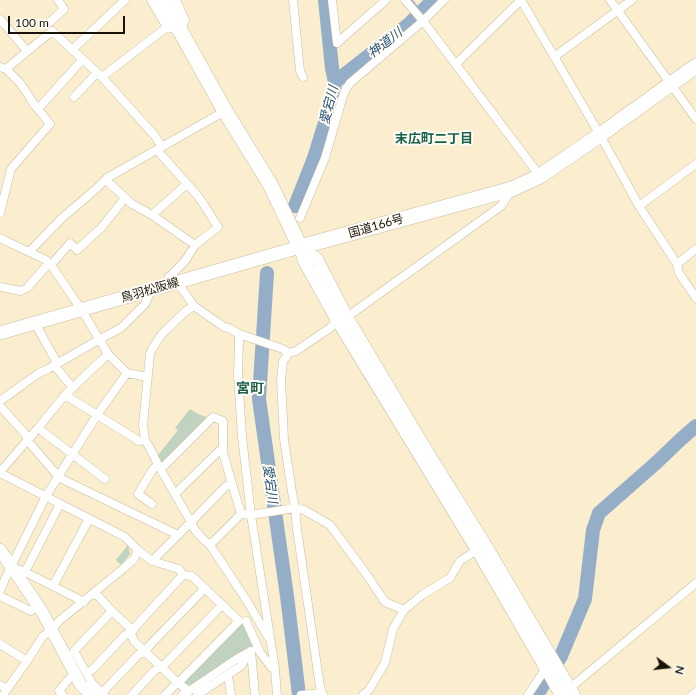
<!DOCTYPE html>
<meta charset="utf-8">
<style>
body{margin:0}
#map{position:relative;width:696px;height:695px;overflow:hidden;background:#fbeecf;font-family:Lato,sans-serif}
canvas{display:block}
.north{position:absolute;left:648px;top:647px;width:40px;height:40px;-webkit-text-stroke:3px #fffcf6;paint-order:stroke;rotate:105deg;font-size:11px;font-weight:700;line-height:16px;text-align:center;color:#171308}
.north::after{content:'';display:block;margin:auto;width:14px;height:18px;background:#171308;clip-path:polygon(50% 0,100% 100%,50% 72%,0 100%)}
.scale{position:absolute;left:8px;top:16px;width:117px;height:18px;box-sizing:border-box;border:2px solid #171308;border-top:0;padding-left:5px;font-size:12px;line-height:14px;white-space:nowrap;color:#171308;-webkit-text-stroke:3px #fffcf6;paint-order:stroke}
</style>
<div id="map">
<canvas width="696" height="695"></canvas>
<div class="north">N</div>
<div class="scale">100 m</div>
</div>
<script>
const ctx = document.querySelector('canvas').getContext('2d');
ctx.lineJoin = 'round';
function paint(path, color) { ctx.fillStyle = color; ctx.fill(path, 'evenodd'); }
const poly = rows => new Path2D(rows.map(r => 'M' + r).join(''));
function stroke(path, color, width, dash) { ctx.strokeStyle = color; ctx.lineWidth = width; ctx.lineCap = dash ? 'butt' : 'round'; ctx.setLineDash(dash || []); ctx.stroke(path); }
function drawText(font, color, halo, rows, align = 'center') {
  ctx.font = font + ' Lato,"Noto Sans JP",sans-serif'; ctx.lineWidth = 4; ctx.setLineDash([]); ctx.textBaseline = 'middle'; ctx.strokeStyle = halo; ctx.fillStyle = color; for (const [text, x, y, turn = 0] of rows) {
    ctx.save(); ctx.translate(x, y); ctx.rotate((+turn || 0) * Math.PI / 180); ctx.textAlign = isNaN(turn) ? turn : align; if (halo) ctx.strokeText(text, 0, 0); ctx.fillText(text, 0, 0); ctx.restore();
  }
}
paint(poly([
 [190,409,198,414,209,418,164,462,161,461,158,455,178,430,175,428],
 [128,545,130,554,121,565,116,560],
 [242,622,255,645,191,686,184,684,186,681]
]), '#c0d3c1');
stroke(poly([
 [411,0,421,12]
]), '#94aec7', 2.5);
stroke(poly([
 [335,82,409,24,433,0],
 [295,206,314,158,327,116,335,82,332,68,325,0],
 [267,273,259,399,287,596,299,695],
 [537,695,561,656,585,599,593,530,599,513,656,463,680,440,696,426]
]), '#94aec7', 14);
const street = poly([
 [151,0,167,27,180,31,185,20,176,0],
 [293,0,300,71,303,77],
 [332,0,337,43,386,0],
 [405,0,423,21,540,176],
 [521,0,600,135,639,206,677,264,679,273,696,298],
 [610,0,696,119],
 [0,19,27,51],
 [50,22,64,9,58,0],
 [72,50,125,0],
 [554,57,632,0],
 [456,64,521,0],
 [0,67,6,69,52,31,102,77,155,136,162,147],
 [102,77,167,27],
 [74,97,97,73],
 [38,109,83,59],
 [157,150,197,195,204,205,218,227,195,245],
 [106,180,132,204,152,215,195,245,185,261,169,277,173,283],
 [639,206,696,164],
 [0,213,11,169,50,124,33,103,27,93,20,83,6,69],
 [152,215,187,184],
 [300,218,325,158,343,96,346,89,350,83,423,21,444,0],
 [0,238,29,252],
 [677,264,696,249],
 [51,265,70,243,77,250,101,228,125,198],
 [177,282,194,306,224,327,229,328,239,334,283,349,289,353],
 [0,287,21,291,27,288,49,263],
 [347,317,501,206,512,189],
 [35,323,57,363],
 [239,334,239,340,238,375,242,436,251,515,275,669,277,695],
 [54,365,72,387],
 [147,377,127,373,108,354,81,309,51,265,46,260,29,252,61,219,97,188,107,178,225,111],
 [65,395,139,441,145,440],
 [0,401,39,373,48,369,100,339,121,328,145,304,152,289],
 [0,406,26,435,27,440,58,476,64,480,178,535],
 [38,428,105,479],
 [161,469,213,417,223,421,223,453,241,514,251,515,295,508,304,510,330,525,367,575,385,602,404,610,422,595,450,578,460,561,480,548],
 [0,472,38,428,65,395,108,354],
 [0,473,125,537,138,550,152,561,191,522,158,465,150,448,145,440,143,425,150,354,152,349,162,334,186,311,194,306],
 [232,484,226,486,191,522,195,530,202,538,210,545,247,601,268,637],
 [175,494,219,451,223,453],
 [152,504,138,494,153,469,158,465],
 [210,545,241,514],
 [152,561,179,569,183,575,192,576,239,621,182,679,174,686,165,695],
 [12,567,25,572,53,586,89,519],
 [25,572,60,504],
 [53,586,84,602],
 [0,591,5,579,46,496,97,415,127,373],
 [93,594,98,596,112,611,74,651,92,683,104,695],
 [0,596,31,611,37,605],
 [112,611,128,626,134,641,178,683,189,691],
 [246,621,260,652,271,667,275,669],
 [0,644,27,661],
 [251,651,255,695],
 [87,673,93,669,125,635,131,634,135,627,183,575],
 [227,675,229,681,231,695],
 [0,685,7,689],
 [570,688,696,583],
 [102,693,139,654,145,652,149,646,205,588],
 [3,695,27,661,43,636,52,630,59,621,124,568,134,559,138,550],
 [63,695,59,691,68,680,75,674],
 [132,695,155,670,161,667,167,662,222,605],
 [182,695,192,689,238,658,251,651],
 [197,695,241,666,249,653],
 [301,695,322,693],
 [323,695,320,687,297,529,295,508,292,492,284,439,281,380,283,361,289,353,296,351,330,328,337,320],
 [363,695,369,690,385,663,393,629,404,610],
 [528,695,548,665],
 [692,695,696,692]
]);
const secondary = poly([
 [300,247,317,259,347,317,430,456,485,544,574,695],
 [300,247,304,261,337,320,477,550,561,695],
 [0,550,41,610,81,685,92,695]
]);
const primary = poly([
 [0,333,300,247]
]);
const highway = poly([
 [163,0,225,111,270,184,300,247,512,189,540,176,600,135,696,66]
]);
stroke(street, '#c9bc9e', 9);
stroke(secondary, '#c9bc9e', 13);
stroke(primary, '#c9bc9e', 14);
stroke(highway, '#c9bc9e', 16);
stroke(street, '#fff', 8);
stroke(secondary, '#fff', 12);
stroke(primary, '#fff', 13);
stroke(highway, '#fff', 15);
drawText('12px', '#171308', '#fffcf6', [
 ["国道166号",376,226,-16],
 ["鳥羽松阪線",150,290,-16]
]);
drawText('italic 13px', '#2b5378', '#fffcf6', [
 ["神道川",385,43,-38],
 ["愛宕川",329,105,-76],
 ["愛宕川",270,484,82]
]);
drawText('bold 13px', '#1b624b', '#fffcf6', [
 ["末広町二丁目",434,139]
]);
drawText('bold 14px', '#1b624b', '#fffcf6', [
 ["宮町",250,388]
]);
</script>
